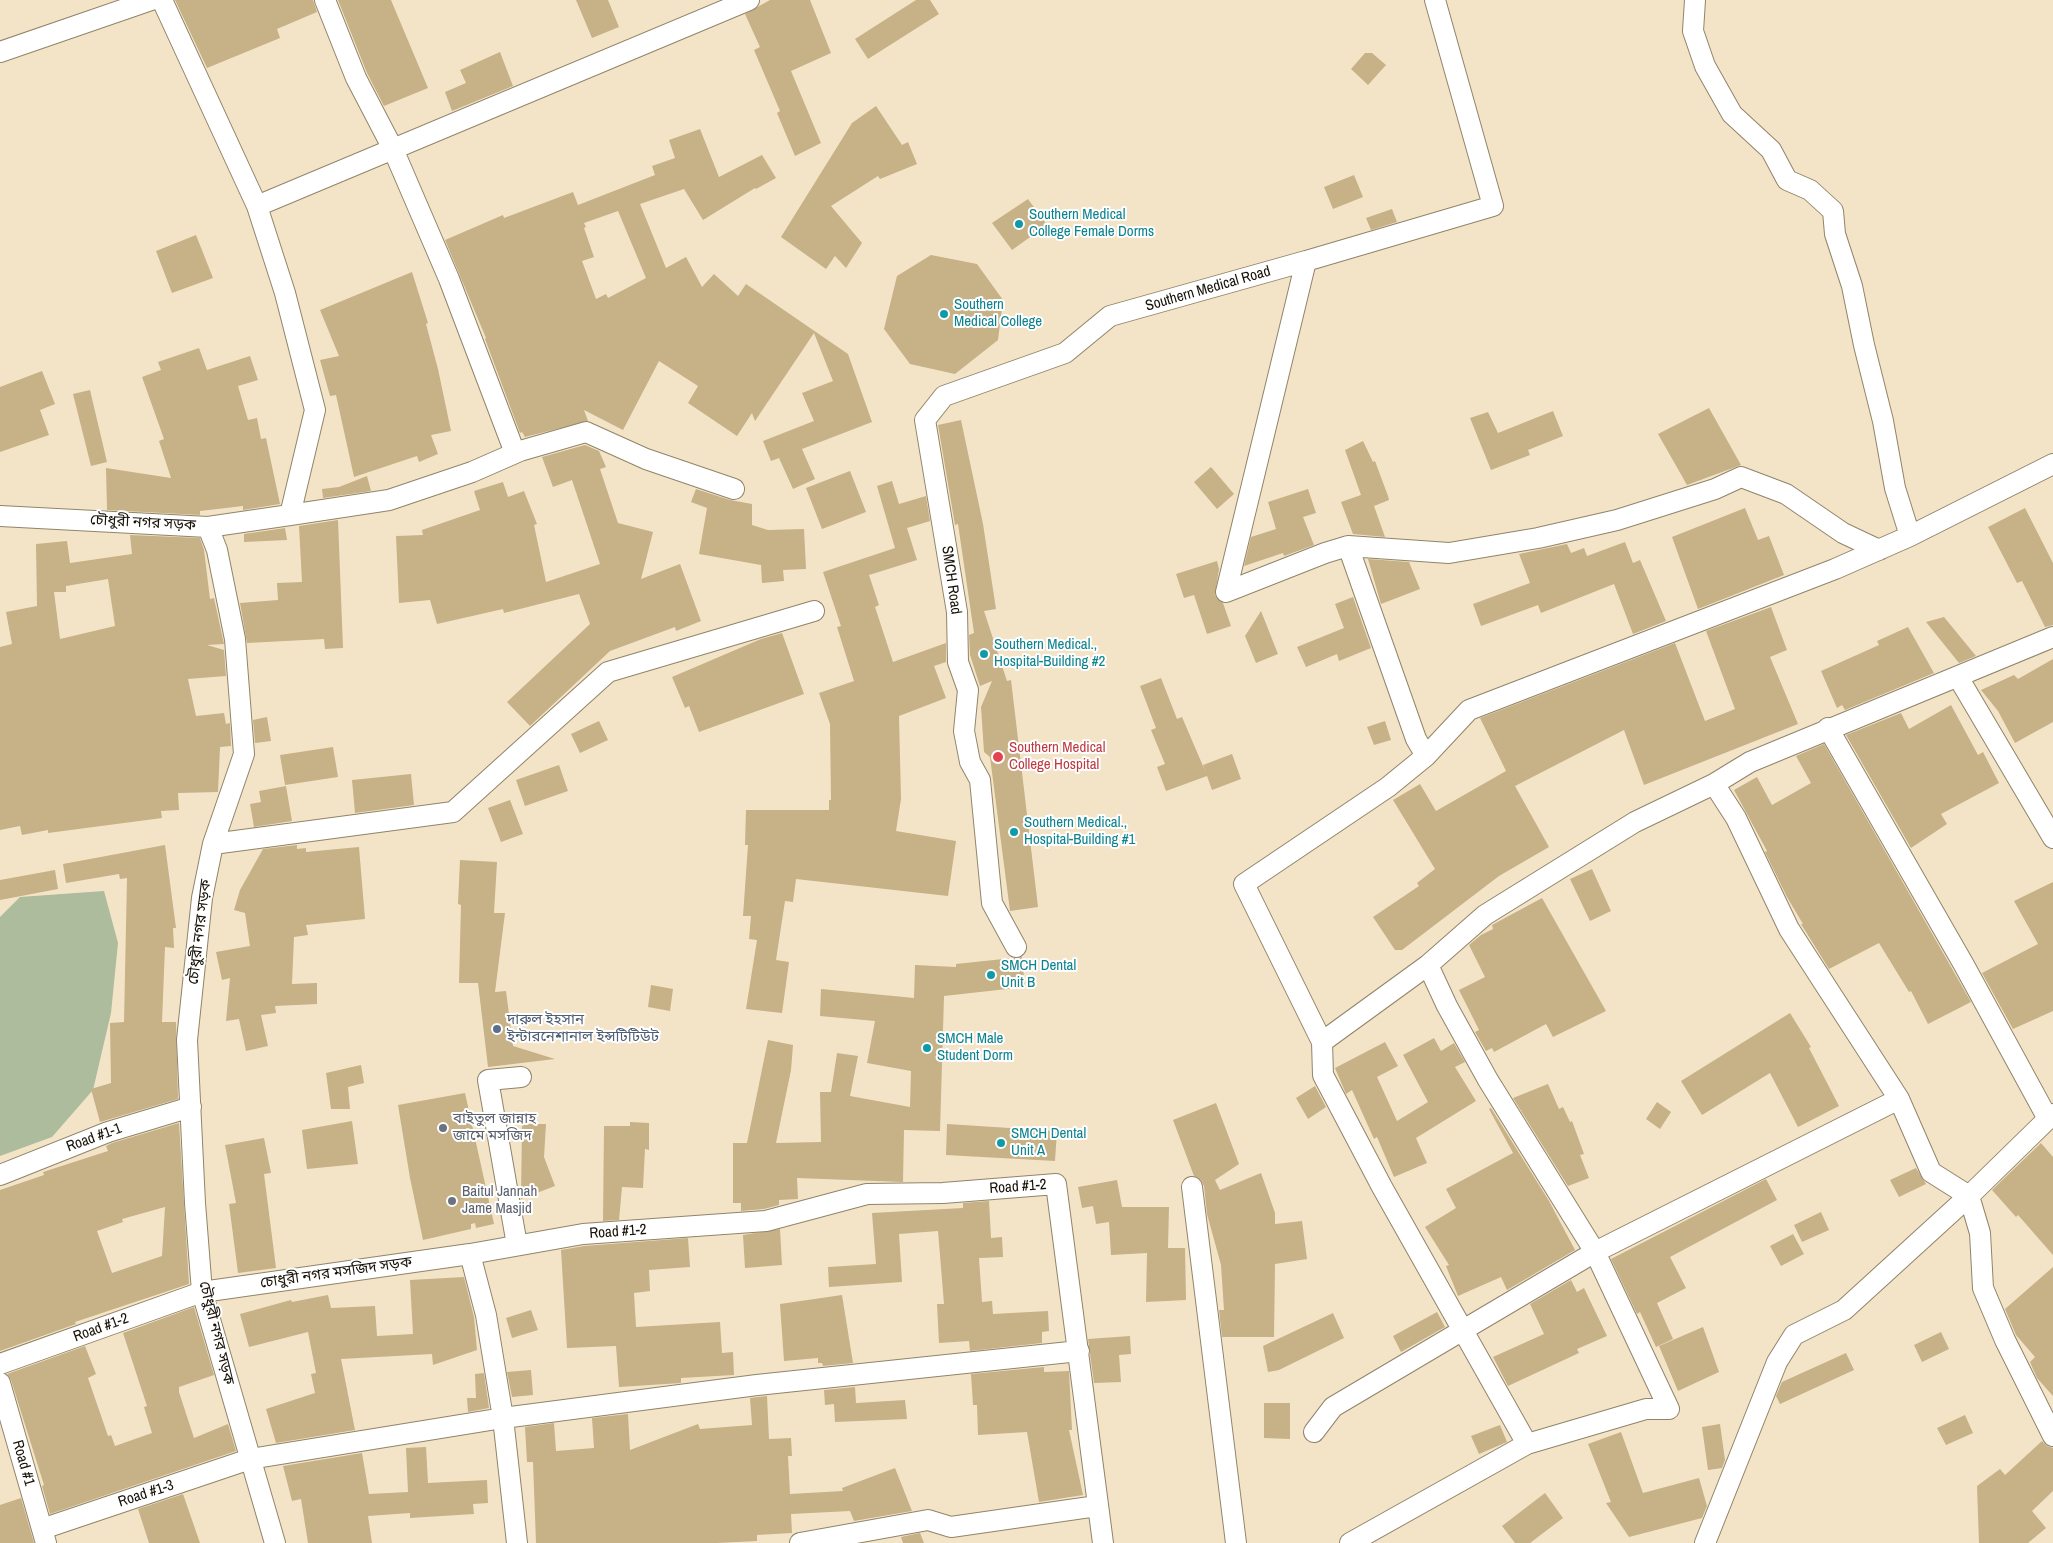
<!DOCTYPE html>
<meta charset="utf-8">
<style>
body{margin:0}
canvas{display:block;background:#f3e4c7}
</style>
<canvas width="2053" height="1543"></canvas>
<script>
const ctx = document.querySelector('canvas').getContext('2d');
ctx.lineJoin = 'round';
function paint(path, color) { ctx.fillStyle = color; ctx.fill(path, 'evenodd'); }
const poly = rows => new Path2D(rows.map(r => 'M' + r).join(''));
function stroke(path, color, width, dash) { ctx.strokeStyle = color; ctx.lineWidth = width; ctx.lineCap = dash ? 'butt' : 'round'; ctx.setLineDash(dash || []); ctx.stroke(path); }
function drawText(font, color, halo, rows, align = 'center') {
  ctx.font = font + ' "Archivo Narrow","Noto Sans Bengali",sans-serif'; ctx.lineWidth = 4; ctx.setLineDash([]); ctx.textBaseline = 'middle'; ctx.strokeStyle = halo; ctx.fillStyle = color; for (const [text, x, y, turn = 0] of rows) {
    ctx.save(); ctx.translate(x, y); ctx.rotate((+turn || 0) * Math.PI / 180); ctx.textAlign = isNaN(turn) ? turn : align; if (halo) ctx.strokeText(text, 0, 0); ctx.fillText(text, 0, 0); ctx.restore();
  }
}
paint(poly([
 [104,891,118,943,111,1013,93,1090,52,1137,0,1156,0,917,20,897]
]), '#acbc9c');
paint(poly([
 [175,0,313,0,317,12,277,29,280,38,207,68],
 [338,0,391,0,428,88,384,106,367,73],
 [576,0,608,0,619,27,592,38],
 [770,0,810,0,831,53,791,71,821,143,795,156,777,113,780,111,754,50,760,47,745,14],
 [916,0,930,0,939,14,868,59,855,39],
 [500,52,513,86,452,111,445,92,466,83,460,70],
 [1365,53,1372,53,1386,65,1368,85,1351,69],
 [876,106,902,145,908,142,917,164,880,179,878,176,831,206,862,243,846,268,835,256,826,269,781,237,852,123],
 [700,129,719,177,762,155,776,178,756,189,755,188,703,220,684,189,640,204,666,268,686,257,702,287,714,274,738,296,746,284,848,354,872,422,802,449,815,479,793,489,779,458,771,461,763,441,814,421,802,393,833,381,814,333,755,421,752,413,737,436,688,403,698,386,659,361,623,430,584,410,588,421,525,437,522,432,520,433,485,339,486,338,445,240,503,215,504,218,573,192,578,205,655,175,652,166,675,158,669,140],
 [618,211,646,278,608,298,606,294,596,299,582,261,594,257,584,228,586,227,584,223],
 [1354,175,1363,197,1333,209,1324,187],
 [1028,199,1047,225,1012,250,992,223],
 [1392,209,1397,222,1371,230,1366,218],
 [196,235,213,278,172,293,156,251],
 [931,255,977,264,1003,300,998,340,955,374,910,364,884,329,897,276],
 [412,272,428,323,426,324,438,369,451,431,431,435,438,454,419,462,417,456,354,477,336,395,330,396,320,360,339,356,320,310],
 [199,348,207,370,250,356,258,380,238,386,248,420,257,418,261,439,266,438,280,504,243,510,243,506,200,511,200,515,107,510,106,468,171,478,159,441,164,439,142,377,161,370,158,362],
 [42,371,55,404,40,410,49,435,0,452,0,387],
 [90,390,107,462,91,466,73,394],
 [1709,408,1741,465,1687,485,1658,434],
 [1553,411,1563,436,1528,450,1530,455,1491,470,1470,418,1488,412,1498,433],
 [961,420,983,524,996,609,984,611,1007,681,1011,680,1038,907,1010,911,990,757,984,752,981,707,992,681,980,686,970,655,969,635,974,633,958,524,955,525,938,425],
 [1363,441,1373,462,1375,461,1388,496,1389,500,1374,506,1385,537,1353,534,1341,502,1361,495,1345,450],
 [585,445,599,451,606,467,600,469,618,523,653,532,641,579,680,564,701,621,676,631,675,627,610,651,530,726,507,702,590,624,579,594,504,613,503,609,437,624,430,600,399,603,396,536,423,535,422,530,480,510,474,491,503,482,508,497,524,491,537,524,534,525,546,582,600,564,572,480,553,487,542,457],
 [1211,467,1234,494,1217,509,1194,482],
 [850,471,866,512,822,529,806,488],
 [367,476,371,491,323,498,322,489,339,487],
 [892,481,899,504,926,496,930,521,907,528,917,560,869,575,879,605,875,607,893,662,946,643,946,662,934,666,946,698,899,716,901,799,896,831,956,841,948,896,796,879,793,902,785,901,776,960,789,962,782,1013,746,1009,757,940,749,939,751,916,743,916,748,845,745,845,746,810,829,810,829,800,831,800,830,724,819,693,854,681,837,627,841,626,823,572,895,548,877,486],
 [696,489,730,500,752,504,752,525,768,530,804,529,806,569,783,570,784,581,762,583,761,565,699,554,707,508,691,502],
 [1308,489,1316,513,1303,517,1314,545,1284,556,1283,553,1244,566,1251,537,1276,529,1268,502],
 [1745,508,1758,540,1769,536,1784,575,1698,609,1672,537],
 [2025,508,2053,563,2053,625,2045,627,2022,581,2017,583,1988,527],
 [338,520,343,648,325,649,324,639,247,643,240,603,278,600,277,583,302,582,299,526],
 [285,528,287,540,244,542,244,534],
 [130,535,200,538,204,550,210,599,214,598,224,644,207,645,224,650,226,676,188,679,196,716,224,713,226,724,230,723,231,746,220,747,218,792,178,793,179,810,161,811,162,818,48,833,48,830,22,835,20,826,0,830,0,647,12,644,6,612,37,606,36,544,67,541,70,563,132,554],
 [108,579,115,626,60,639,54,592,66,592,66,586],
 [1625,542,1633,563,1640,560,1666,621,1633,634,1614,584,1541,613,1538,605,1481,626,1473,604,1530,583,1519,554,1567,544,1571,553,1584,548,1587,556],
 [1368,559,1409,562,1420,589,1381,604],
 [1217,561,1219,569,1215,595,1223,603,1231,626,1207,634,1194,595,1184,598,1176,574],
 [1353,597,1371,648,1339,661,1337,654,1306,667,1297,647,1344,628,1335,604],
 [1771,607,1787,650,1770,657,1798,724,1644,785,1624,730,1515,786,1549,847,1499,876,1402,950,1395,950,1373,917,1419,886,1417,883,1435,869,1393,800,1420,784,1436,811,1506,771,1480,718,1675,643,1705,721,1735,709,1706,631],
 [1261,611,1278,654,1256,663,1245,636],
 [1944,617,1976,656,1959,663,1926,622],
 [1908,627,1934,673,1845,710,1842,705,1837,708,1821,671,1879,645,1877,641],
 [782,633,804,694,699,732,689,706,685,708,672,677,761,639],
 [2053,659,2053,722,2015,743,1998,711,1981,690,2014,675,2018,679],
 [1161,678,1177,719,1182,717,1206,773,1203,765,1232,754,1241,779,1212,790,1207,776,1166,791,1157,767,1165,764,1151,730,1156,728,1140,686],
 [1951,705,1978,755,1983,752,1999,783,1941,814,1947,824,1911,848,1846,735,1901,713,1909,729],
 [267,717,271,741,255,743,253,720],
 [599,721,608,740,580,753,571,734],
 [1385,721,1391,740,1374,745,1367,727],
 [1824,744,1971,1002,1928,1024,1911,991,1909,992,1879,943,1829,969,1801,924,1803,924,1787,897,1765,852,1767,851,1734,790,1757,777,1772,805,1811,783,1796,756],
 [333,747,338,777,285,785,280,755],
 [559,765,568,791,525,806,516,780],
 [411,774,414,805,355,813,352,780],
 [286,786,292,821,254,827,250,804,261,802,259,791],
 [510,800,523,834,501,842,488,808],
 [165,845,176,928,173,928,174,948,165,947,162,1022,176,1022,178,1099,100,1122,91,1089,111,1083,110,1023,124,1022,127,878,120,879,119,874,66,883,63,864],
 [297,845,297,849,306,848,306,852,359,847,365,919,306,925,308,935,294,937,292,984,317,983,317,1004,275,1006,276,1013,261,1015,268,1046,246,1051,239,1019,226,1021,230,978,222,980,216,952,250,946,245,913,234,910,240,890,263,849],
 [460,860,497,862,494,913,505,913,495,992,506,991,513,1046,555,1059,488,1067,478,983,459,983,461,905,458,904],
 [1592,869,1611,911,1590,921,1570,879],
 [55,870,58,889,0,900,0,880],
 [2053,882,2053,1011,2013,1029,1982,973,2038,944,2014,901],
 [1542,898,1606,1011,1553,1037,1546,1024,1494,1052,1492,1048,1486,1051,1475,1032,1479,1030,1459,990,1485,977,1469,945,1481,935,1493,929,1492,925],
 [1022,957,1025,987,944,996,940,1131,904,1130,903,1182,797,1178,798,1199,779,1200,779,1205,764,1209,741,1211,741,1203,733,1203,733,1143,747,1143,768,1040,793,1045,791,1070,776,1143,821,1142,820,1092,831,1092,837,1053,858,1056,850,1096,910,1107,911,1071,867,1063,875,1021,820,1016,821,989,914,998,915,965,956,967,956,964],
 [651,985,673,989,670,1011,648,1007],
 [1790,1013,1811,1047,1809,1048,1839,1106,1798,1127,1770,1073,1702,1115,1681,1081],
 [1434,1038,1441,1051,1454,1043,1465,1062,1455,1067,1476,1101,1416,1138,1427,1163,1394,1177,1377,1137,1374,1139,1352,1090,1346,1094,1335,1068,1385,1042,1398,1066,1377,1077,1397,1121,1428,1102,1403,1055],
 [361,1065,364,1083,348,1087,350,1109,331,1109,326,1073],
 [1548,1084,1559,1109,1563,1107,1570,1122,1572,1121,1584,1154,1580,1155,1589,1178,1568,1186,1513,1098],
 [1315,1086,1326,1107,1308,1119,1296,1098],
 [465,1093,494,1224,476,1228,475,1223,471,1224,471,1229,423,1240,410,1178,398,1105],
 [1657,1102,1671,1112,1660,1129,1646,1119],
 [1216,1103,1239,1164,1215,1180,1220,1190,1261,1173,1275,1213,1275,1224,1302,1221,1307,1259,1275,1264,1274,1337,1222,1337,1219,1310,1224,1310,1221,1265,1207,1214,1204,1186,1201,1180,1194,1176,1173,1120],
 [1491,1108,1549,1201,1575,1250,1507,1290,1501,1277,1458,1296,1446,1266,1449,1265,1425,1227,1456,1208,1446,1189,1513,1153,1489,1109],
 [352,1121,358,1164,307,1169,302,1130],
 [630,1122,649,1123,649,1150,645,1149,643,1188,622,1187,619,1220,603,1221,604,1126,630,1126],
 [179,1123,189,1284,75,1322,76,1324,0,1351,0,1190,44,1175,43,1172,108,1151,106,1146,112,1143],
 [165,1207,162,1256,112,1273,97,1231,123,1222,122,1219],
 [522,1124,546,1124,544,1157,555,1186,521,1199],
 [947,1124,1057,1131,1055,1161,946,1155],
 [264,1138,271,1173,264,1174,276,1268,238,1273,229,1204,236,1203,225,1145],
 [2041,1143,2053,1157,2053,1255,2018,1215,2016,1217,1992,1190],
 [1916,1168,1926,1184,1899,1197,1890,1180],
 [1766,1179,1777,1200,1670,1257,1686,1288,1657,1303,1673,1339,1656,1347,1640,1312,1637,1314,1611,1259],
 [1117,1180,1122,1207,1169,1207,1168,1248,1185,1248,1186,1300,1146,1302,1147,1253,1111,1255,1109,1222,1096,1224,1093,1206,1082,1208,1078,1187],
 [989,1201,991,1238,1002,1237,1003,1257,979,1258,982,1302,992,1301,993,1314,1048,1311,1049,1331,1042,1332,1042,1343,970,1351,969,1341,939,1343,937,1304,944,1304,938,1231,899,1234,902,1282,829,1287,828,1267,876,1264,872,1213,963,1208,963,1203],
 [1821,1212,1829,1230,1802,1242,1794,1225],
 [780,1229,782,1265,745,1268,743,1235],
 [1793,1234,1804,1254,1781,1266,1770,1246],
 [688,1238,690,1267,649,1270,650,1291,634,1293,636,1327,720,1322,722,1353,733,1352,734,1375,681,1378,681,1383,619,1387,616,1346,567,1348,561,1250,584,1246],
 [2053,1267,2053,1396,2037,1378,2030,1362,2035,1357,2016,1335,2005,1309],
 [464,1277,474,1317,477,1350,433,1365,432,1354,341,1359,355,1430,276,1443,266,1409,315,1393,311,1374,316,1373,308,1332,249,1347,240,1314,291,1300,292,1302,328,1295,331,1308,375,1306,377,1336,413,1334,410,1280],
 [1571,1280,1577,1292,1584,1288,1607,1336,1577,1349,1579,1353,1508,1386,1493,1357,1544,1334,1530,1304],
 [842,1295,853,1363,823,1366,822,1363,818,1363,818,1358,784,1361,780,1304],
 [194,1307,214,1375,179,1387,179,1392,194,1438,228,1424,236,1451,50,1514,42,1486,44,1485,11,1380,7,1374,85,1346,96,1374,88,1378,108,1436,111,1435,115,1446,152,1433,144,1407,147,1406,123,1333],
 [531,1310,538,1330,512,1338,506,1318],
 [1437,1312,1445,1327,1401,1352,1393,1336],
 [1333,1313,1344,1338,1279,1370,1268,1372,1263,1346],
 [1703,1327,1719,1372,1678,1391,1659,1346],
 [1941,1332,1949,1349,1922,1362,1914,1345],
 [1130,1336,1131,1354,1119,1355,1121,1382,1094,1383,1088,1339],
 [1846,1353,1854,1370,1780,1404,1776,1396,1782,1382],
 [1044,1367,1044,1372,1069,1371,1072,1430,1069,1430,1083,1495,1039,1502,1027,1432,978,1435,977,1405,973,1405,971,1374],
 [531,1370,533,1395,512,1397,507,1372],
 [484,1373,489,1408,468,1412,467,1398,476,1398,475,1374],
 [855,1387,856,1403,905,1400,907,1419,835,1422,834,1404,825,1405,824,1390],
 [767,1396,769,1439,791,1438,792,1456,788,1456,790,1494,843,1491,842,1488,895,1468,912,1511,854,1521,850,1511,791,1514,792,1533,757,1535,757,1541,717,1543,536,1543,533,1462,527,1462,525,1427,554,1423,556,1451,594,1448,592,1418,628,1414,630,1450,698,1424,700,1429,752,1425,750,1398],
 [1264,1403,1290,1403,1290,1439,1264,1438],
 [1965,1415,1973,1433,1946,1445,1937,1428],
 [1720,1424,1725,1460,1722,1468,1708,1470,1702,1427],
 [1500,1425,1507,1442,1479,1454,1471,1436],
 [1621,1432,1643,1493,1699,1478,1707,1506,1702,1518,1629,1537,1606,1503,1611,1502,1588,1444],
 [2042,1441,2047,1446,2053,1448,2053,1491,2032,1511,2046,1528,2028,1543,1979,1543,1977,1486,2000,1469,2005,1475],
 [426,1447,428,1483,487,1480,488,1503,473,1504,474,1514,410,1518,410,1513,368,1516,372,1543,308,1543,301,1499,292,1501,283,1466,362,1453,369,1494,408,1492,406,1448],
 [1545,1493,1563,1518,1530,1543,1515,1543,1502,1526],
 [183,1494,200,1543,149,1543,138,1509],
 [21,1498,34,1543,0,1543,0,1505],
 [920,1533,924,1543,903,1543,901,1537]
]), '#c7b186');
const minor = poly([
 [162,0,257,206,285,293,315,410,290,515],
 [325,0,356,78,393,149,449,279,515,453],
 [1435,0,1493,206,1306,261,1226,592,1325,553,1348,546,1449,553,1538,538,1617,520,1715,489,1741,477,1786,494,1843,533,1879,550],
 [1695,0,1693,31,1705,66,1732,114,1771,150,1787,180,1810,190,1833,211,1835,234,1852,286,1864,345,1883,421,1895,488,1910,536],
 [0,52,151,0],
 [257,206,749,0],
 [0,516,208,527,290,515,389,500,472,472,520,451,586,432,646,459,734,489],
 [208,527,217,550,235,639,244,754,213,844,202,898,187,1040,195,1203,202,1292,275,1543],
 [1348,546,1416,739,1426,756],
 [1958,677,2053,838],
 [1828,728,1964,965,2048,1119],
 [1714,784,1736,818,1789,929,1899,1099,1931,1172,1969,1196,2053,1114],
 [213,844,453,812,608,672,814,611],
 [1016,947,992,903,980,780,970,762,964,731,968,690,958,662,957,612,925,420,944,396,1065,353,1110,316,1306,261],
 [1428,965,1447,1006,1488,1080,1595,1252,1669,1409,1646,1409,1527,1444,1382,1187,1323,1075,1322,1042,1428,965,1485,915,1635,822,1714,784,1750,762,2053,637],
 [1322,1042,1244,884,1388,787,1426,756,1469,710,1835,569,1910,536,2053,464],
 [0,1175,108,1132,191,1107],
 [1192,1187,1236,1543],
 [517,1245,488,1080,521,1077],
 [470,1254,486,1315,503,1418,517,1543],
 [0,1364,202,1292,470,1254,583,1234,766,1221,867,1194,943,1193,1056,1184,1103,1543],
 [0,1383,46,1543],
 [1314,1432,1333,1407,1595,1252,1899,1099],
 [42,1529,250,1459,503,1418,757,1385,1079,1351],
 [800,1543,928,1520,951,1527,1097,1506],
 [1350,1543,1527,1444],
 [1705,1543,1777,1362,1794,1335,1844,1310,1969,1196,1980,1233,1983,1288,2005,1340,2053,1436]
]);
stroke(minor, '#918469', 22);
stroke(minor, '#fff', 20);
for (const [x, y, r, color] of [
 [1019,224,5,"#0f9aa8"],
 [944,314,5,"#0f9aa8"],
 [984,654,5,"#0f9aa8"],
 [998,757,6,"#e0444e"],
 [1014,832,5,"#0f9aa8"],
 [991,975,5,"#0f9aa8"],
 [497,1029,5,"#5c6f8a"],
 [927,1048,5,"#0f9aa8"],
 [443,1128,5,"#6b7280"],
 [1001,1143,5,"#0f9aa8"],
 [452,1201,5,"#6b7280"]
]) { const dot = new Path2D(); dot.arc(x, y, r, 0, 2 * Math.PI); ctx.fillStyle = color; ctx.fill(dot); stroke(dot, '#fff', 2); }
drawText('15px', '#0d838f', '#fff', [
 ["Southern Medical",1029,215],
 ["College Female Dorms",1029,232],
 ["Southern",954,305],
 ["Medical College",954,322],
 ["Southern Medical.,",994,645],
 ["Hospital-Building #2",994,662],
 ["Southern Medical.,",1024,823],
 ["Hospital-Building #1",1024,840],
 ["SMCH Dental",1001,966],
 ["Unit B",1001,983],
 ["SMCH Male",937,1039],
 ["Student Dorm",937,1056],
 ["SMCH Dental",1011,1134],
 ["Unit A",1011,1151]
], 'left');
drawText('15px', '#171208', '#fff', [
 ["Southern Medical Road",1208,289,-16],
 ["চৌধুরী নগর সড়ক",143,523,3],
 ["SMCH Road",951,580,82],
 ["চৌধুরী নগর সড়ক",200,932,-83],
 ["Road #1-1",94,1138,-20],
 ["Road #1-2",1018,1187,-4],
 ["Road #1-2",618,1232,-4],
 ["চোধুরী নগর মসজিদ সড়ক",336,1273,-8],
 ["Road #1-2",101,1328,-20],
 ["চৌধুরী নগর সড়ক",216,1333,76],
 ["Road #1",23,1463,74],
 ["Road #1-3",146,1494,-18]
]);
drawText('15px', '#be3a42', '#fff', [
 ["Southern Medical",1009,748],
 ["College Hospital",1009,765]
], 'left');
drawText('15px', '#4e5e75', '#fff', [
 ["দারুল ইহসান",507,1020],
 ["ইন্টারনেশানাল ইন্সটিটিউট",507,1037]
], 'left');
drawText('15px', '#5b616d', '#fff', [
 ["বাইতুল জান্নাহ",453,1119],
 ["জামে মসজিদ",453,1136],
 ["Baitul Jannah",462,1192],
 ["Jame Masjid",462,1209]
], 'left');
</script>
